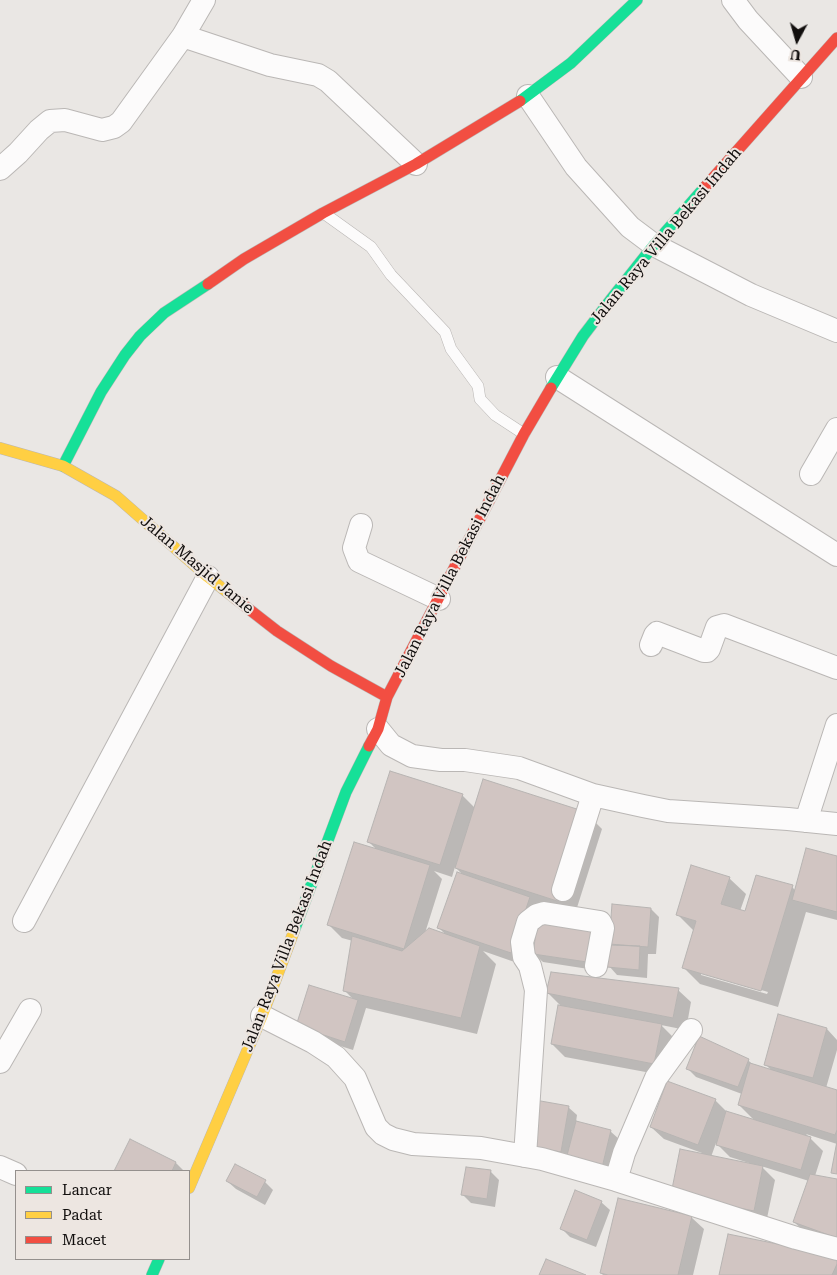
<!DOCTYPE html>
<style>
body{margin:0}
#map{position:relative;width:837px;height:1275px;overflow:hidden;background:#eae7e4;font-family:"Roboto Serif",serif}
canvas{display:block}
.legend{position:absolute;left:15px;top:1170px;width:175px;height:90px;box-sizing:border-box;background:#ede6e1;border:1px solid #95908d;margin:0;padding:6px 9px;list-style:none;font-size:15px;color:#120f0e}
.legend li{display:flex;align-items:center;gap:10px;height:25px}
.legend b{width:25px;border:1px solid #95908d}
.north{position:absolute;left:772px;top:15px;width:50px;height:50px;-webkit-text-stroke:4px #ede6e1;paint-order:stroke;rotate:186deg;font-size:14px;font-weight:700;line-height:20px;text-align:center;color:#120f0e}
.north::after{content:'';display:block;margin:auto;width:18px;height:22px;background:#120f0e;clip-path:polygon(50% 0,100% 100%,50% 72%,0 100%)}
</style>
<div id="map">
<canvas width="837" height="1275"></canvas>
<ul class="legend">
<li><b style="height:6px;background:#16e098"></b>Lancar</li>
<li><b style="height:6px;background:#ffcf43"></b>Padat</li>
<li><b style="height:6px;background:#f24e42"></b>Macet</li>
</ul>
<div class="north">U</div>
</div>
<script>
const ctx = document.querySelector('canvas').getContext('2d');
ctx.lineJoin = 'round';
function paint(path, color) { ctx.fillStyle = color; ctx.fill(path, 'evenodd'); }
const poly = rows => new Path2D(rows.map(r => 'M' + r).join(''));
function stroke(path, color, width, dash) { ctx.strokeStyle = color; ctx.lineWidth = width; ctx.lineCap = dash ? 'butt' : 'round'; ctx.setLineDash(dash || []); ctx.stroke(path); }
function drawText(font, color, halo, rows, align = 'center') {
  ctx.font = font + ' "Roboto Serif",serif'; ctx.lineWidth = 4; ctx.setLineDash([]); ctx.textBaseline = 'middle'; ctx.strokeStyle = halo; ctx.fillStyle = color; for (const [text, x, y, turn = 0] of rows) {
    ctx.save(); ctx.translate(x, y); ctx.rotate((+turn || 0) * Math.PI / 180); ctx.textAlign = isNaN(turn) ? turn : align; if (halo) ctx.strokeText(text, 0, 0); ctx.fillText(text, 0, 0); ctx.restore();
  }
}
paint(poly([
 [462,795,475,808,586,813,602,829,574,917,595,970,543,962,534,954,538,927,523,965,483,951,496,964,477,1034,366,1008,353,1050,306,1035,353,999,345,991,353,941,342,938,329,925,378,851,369,842],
 [455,867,463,875,439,928,447,936,425,933,442,879,434,871,452,877],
 [837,857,837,920,806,912,778,1007,700,984,683,967,694,931,678,915,729,878,746,894,740,911,746,913,792,887,796,891],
 [701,972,768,992,767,994,701,975],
 [651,909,659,917,656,954,648,954,647,978,617,975,609,966,614,947,610,943],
 [678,990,691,1002,686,1030,661,1025,674,1038,667,1076,565,1057,552,1044,562,1007,548,993],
 [779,1016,827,1029,837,1040,837,1050,826,1088,837,1091,837,1144,806,1134,823,1151,815,1176,837,1180,837,1245,807,1234,794,1222,809,1181,761,1166,775,1180,766,1223,685,1207,702,1153,664,1139,651,1127,715,1100,728,1113,755,1121,739,1105,742,1094,696,1077,688,1069,748,1060,754,1066,773,1072,765,1064],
 [716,1143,730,1157,749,1163,749,1165,711,1157],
 [568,1107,577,1115,576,1122,610,1131,619,1139,609,1179,538,1154],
 [131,1141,176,1163,184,1171,116,1171],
 [490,1171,499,1180,495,1207,471,1203,463,1195],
 [227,1181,265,1182,273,1190,265,1205,236,1189],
 [601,1202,610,1210,596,1247,570,1237,562,1229],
 [691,1217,704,1229,693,1275,603,1275,601,1273],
 [837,1257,837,1275,721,1275]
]), '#0003');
const building = poly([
 [390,771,463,794,440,865,367,842,390,771],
 [483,779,586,812,557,901,455,868,483,779],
 [354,842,430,865,404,949,327,925,354,842],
 [806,848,837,856,837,912,792,900,806,848],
 [691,865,730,877,721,904,745,911,756,875,793,885,761,991,682,968,696,921,676,915,691,865],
 [457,872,530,897,511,953,437,928,457,872],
 [612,904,651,908,648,947,609,944,612,904],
 [538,917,593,925,587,962,533,954,538,917],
 [429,928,480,946,461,1018,343,991,352,936,402,951,429,928],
 [609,945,640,946,639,970,607,967,609,945],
 [551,972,679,988,673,1018,546,993,551,972],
 [309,985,358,1000,345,1042,296,1026,309,985],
 [558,1005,662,1024,654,1064,551,1044,558,1005],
 [778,1014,827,1028,813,1078,764,1065,778,1014],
 [699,1036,749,1059,738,1087,686,1069,699,1036],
 [750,1063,837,1090,837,1130,835,1135,738,1105,750,1063],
 [667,1081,716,1099,698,1145,650,1127,667,1081],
 [535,1100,569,1106,561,1152,528,1146,535,1100],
 [726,1111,811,1137,801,1170,716,1145,726,1111],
 [576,1121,611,1130,601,1172,565,1163,576,1121],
 [130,1139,176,1162,172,1171,114,1171,130,1139],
 [837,1141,837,1174,831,1173,837,1141],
 [680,1149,763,1166,754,1211,671,1194,680,1149],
 [235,1164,266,1180,257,1197,226,1181,235,1164],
 [466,1167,491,1170,487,1199,461,1195,466,1167],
 [810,1174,837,1179,837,1238,793,1222,810,1174],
 [575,1190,602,1201,587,1240,560,1229,575,1190],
 [618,1198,692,1216,678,1275,608,1275,600,1273,618,1198],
 [728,1234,837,1256,837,1264,832,1275,719,1275,728,1234],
 [546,1259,586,1275,539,1275,546,1259]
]);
paint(building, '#d1c5c2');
stroke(building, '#b7b4b2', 1);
const lane = poly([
 [325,214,371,247,391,275,445,332,451,349,478,386,480,399,495,415,524,434]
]);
const street = poly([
 [733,0,748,20,801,77],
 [183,36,270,65,318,75,328,81,416,164],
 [528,96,576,167,630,227,654,245,751,295,837,331],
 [0,169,18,153,39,130,50,121,65,120,102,130,114,127,121,122,183,36,204,0],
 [557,377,837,555],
 [811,474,837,429],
 [361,525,354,548,359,561,439,599],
 [651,645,655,635,657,633,704,651,707,651,709,649,717,627,724,625,837,668],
 [378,729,391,745,412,756,441,760,465,760,519,768,593,795,643,806,668,811,788,819,837,824],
 [806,821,837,725],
 [563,890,593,795],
 [24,921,208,577],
 [262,1016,313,1042,336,1057,355,1078,376,1127,383,1134,393,1139,413,1144,481,1148,542,1159,616,1180,796,1238,837,1249],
 [0,1062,30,1010],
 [525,1156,536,990,530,966,524,957,522,942,528,922,537,915,544,913,600,922,603,928,596,966],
 [0,1167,16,1174],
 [616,1180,624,1153,656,1078,691,1030]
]);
const fast = poly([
 [520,101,571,63,637,0],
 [551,388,583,336,612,298,654,245,705,187],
 [63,466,101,392,125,355,140,336,164,313,208,284],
 [294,931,346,792,369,746],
 [152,1275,159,1259]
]);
const slow = poly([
 [0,448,63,466,116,496,208,577,236,599],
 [189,1188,262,1016,294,931]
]);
const jam = poly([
 [705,187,837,38],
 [208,284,244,259,323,213,416,164,520,101],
 [236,599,277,631,331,666,387,697],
 [369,746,378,729,387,697,524,434,551,388]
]);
stroke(lane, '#bab7b5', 12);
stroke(street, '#bab7b5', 24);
stroke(fast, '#bab7b5', 12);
stroke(slow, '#bab7b5', 12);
stroke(jam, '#bab7b5', 12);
stroke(lane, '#fcfbfb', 11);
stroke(street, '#fcfbfb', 22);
stroke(fast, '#16e098', 11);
stroke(slow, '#ffcf43', 11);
stroke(jam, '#f24e42', 11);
drawText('16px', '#120f0e', '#ede6e1', [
 ["Jalan Raya Villa Bekasi Indah",666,236,-50],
 ["Jalan Masjid Janie",197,565,40],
 ["Jalan Raya Villa Bekasi Indah",450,576,-63],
 ["Jalan Raya Villa Bekasi Indah",287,946,-69]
]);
</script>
